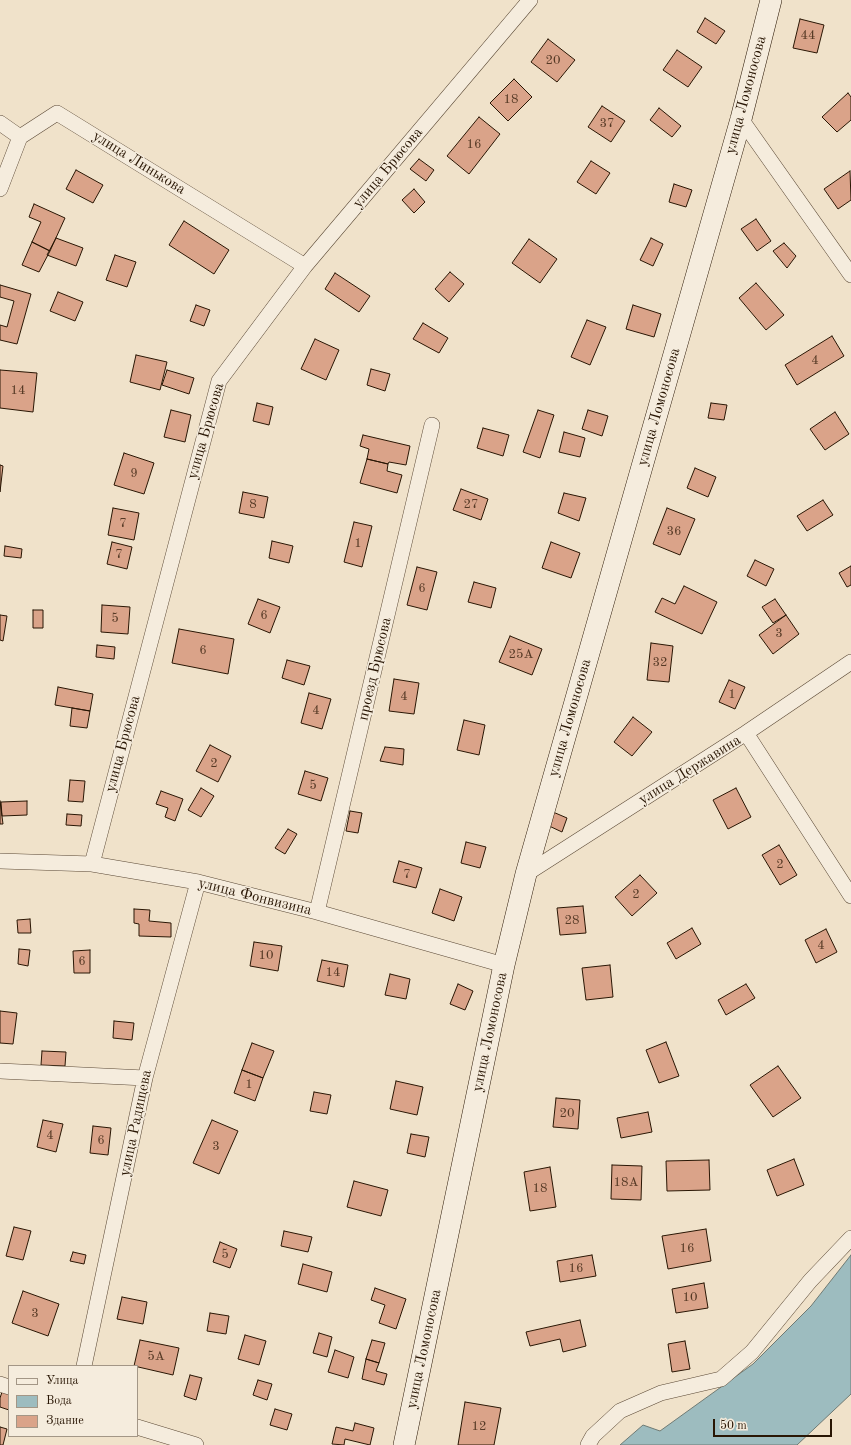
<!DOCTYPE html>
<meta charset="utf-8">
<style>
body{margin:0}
#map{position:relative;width:851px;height:1445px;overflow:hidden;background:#f0e2ca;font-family:"Old Standard TT",serif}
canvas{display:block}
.legend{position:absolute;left:8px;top:1365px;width:130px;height:72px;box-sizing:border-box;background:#f5ecdd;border:1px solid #a39686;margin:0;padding:5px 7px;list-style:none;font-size:12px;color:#291604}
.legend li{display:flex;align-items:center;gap:8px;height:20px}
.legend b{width:20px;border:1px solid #a39686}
.scale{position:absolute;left:713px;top:1419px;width:119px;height:18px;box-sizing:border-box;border:2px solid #291604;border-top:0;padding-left:5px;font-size:12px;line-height:14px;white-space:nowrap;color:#291604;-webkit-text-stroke:3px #f5ecdd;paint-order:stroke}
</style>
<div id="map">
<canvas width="851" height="1445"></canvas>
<ul class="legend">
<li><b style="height:5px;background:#f5ecdd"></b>Улица</li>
<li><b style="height:11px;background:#9dbcbf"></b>Вода</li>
<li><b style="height:11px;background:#daa389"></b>Здание</li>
</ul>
<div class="scale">50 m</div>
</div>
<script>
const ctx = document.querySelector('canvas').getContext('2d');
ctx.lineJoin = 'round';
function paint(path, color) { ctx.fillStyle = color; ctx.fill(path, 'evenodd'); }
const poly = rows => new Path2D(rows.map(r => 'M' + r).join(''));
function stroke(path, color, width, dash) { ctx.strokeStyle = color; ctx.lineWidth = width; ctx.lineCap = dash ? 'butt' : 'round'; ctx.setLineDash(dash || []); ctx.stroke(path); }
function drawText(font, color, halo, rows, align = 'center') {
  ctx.font = font + ' "Old Standard TT",serif'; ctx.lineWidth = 3; ctx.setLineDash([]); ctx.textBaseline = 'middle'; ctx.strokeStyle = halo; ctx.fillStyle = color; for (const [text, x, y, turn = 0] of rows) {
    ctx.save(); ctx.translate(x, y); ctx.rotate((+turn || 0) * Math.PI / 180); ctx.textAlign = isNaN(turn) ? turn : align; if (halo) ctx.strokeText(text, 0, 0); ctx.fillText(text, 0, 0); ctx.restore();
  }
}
const water = poly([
 [851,1255,851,1394,797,1445,620,1445,643,1425,660,1431,753,1364,811,1306,851,1255]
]);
paint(water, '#9dbcbf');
stroke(water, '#6f7a74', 1);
const building = poly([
 [705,18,725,31,716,44,697,32,705,18],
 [800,19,824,25,817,53,793,48,800,19],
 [548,39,575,60,557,82,531,62,548,39],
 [677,50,702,67,688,87,663,70,677,50],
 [514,79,532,97,508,121,490,103,514,79],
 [848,93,851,97,851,120,837,132,822,117,848,93],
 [602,106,625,121,611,142,588,127,602,106],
 [659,108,681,126,672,137,650,120,659,108],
 [479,117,500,134,469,174,447,156,479,117],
 [419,159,434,170,426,181,410,169,419,159],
 [591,161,610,173,596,194,577,182,591,161],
 [76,170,103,185,93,203,66,189,76,170],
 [850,171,851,200,838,209,824,189,850,171],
 [674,184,692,190,686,207,669,202,674,184],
 [414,189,425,202,414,213,402,200,414,189],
 [34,204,65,218,50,251,32,242,41,222,29,217,34,204],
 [756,219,771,241,757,251,741,229,756,219],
 [184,221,229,250,214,274,169,245,184,221],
 [56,238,83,248,76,266,47,255,56,238],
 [651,238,663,244,653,266,640,260,651,238],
 [529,239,557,259,540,283,512,263,529,239],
 [32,242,50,251,39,272,22,265,32,242],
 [784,243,796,256,787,268,773,251,784,243],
 [115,255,136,262,127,287,106,280,115,255],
 [450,272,464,284,449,302,435,289,450,272],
 [335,273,370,296,359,312,325,289,335,273],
 [756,283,784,315,766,330,739,298,756,283],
 [0,285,31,294,17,344,0,340,0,325,7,327,14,301,0,297,0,285],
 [58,292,83,302,75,321,50,311,58,292],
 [196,305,210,310,204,326,190,321,196,305],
 [633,305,661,314,654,337,626,329,633,305],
 [587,320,606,327,590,365,571,357,587,320],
 [423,323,448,338,439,353,413,339,423,323],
 [832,336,844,356,797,385,785,365,832,336],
 [315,339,339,350,326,380,301,369,315,339],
 [136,355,167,362,160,390,130,382,136,355],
 [371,369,390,374,385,391,367,385,371,369],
 [0,370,37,373,33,412,0,408,0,370],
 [167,370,194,378,189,394,162,385,167,370],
 [257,403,273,407,269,425,253,421,257,403],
 [711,403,727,405,724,420,708,418,711,403],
 [171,410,191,415,185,442,164,437,171,410],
 [538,410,554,415,540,458,523,452,538,410],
 [588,410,608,416,602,436,582,429,588,410],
 [835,412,849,434,825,450,810,429,835,412],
 [483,428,509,435,503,456,477,448,483,428],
 [564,432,585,438,580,457,559,452,564,432],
 [363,435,410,446,406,465,389,462,388,464,367,459,369,449,360,446,363,435],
 [124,453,154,463,144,494,114,485,124,453],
 [367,459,388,464,387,471,402,475,397,493,360,483,367,459],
 [0,465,3,466,0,492,0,465],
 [695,468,716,477,708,497,687,488,695,468],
 [461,489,488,499,481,520,453,510,461,489],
 [243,492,268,497,264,518,239,513,243,492],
 [564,493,586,498,579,521,558,513,564,493],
 [823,500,833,515,807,531,797,516,823,500],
 [113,508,139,513,134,540,108,535,113,508],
 [667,508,695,519,680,555,653,544,667,508],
 [354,522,372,526,362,567,344,562,354,522],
 [272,541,293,546,289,563,269,558,272,541],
 [112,542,132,547,127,569,107,564,112,542],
 [551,542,580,553,571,578,542,568,551,542],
 [5,546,22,549,21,558,4,556,5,546],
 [755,560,774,569,766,586,747,576,755,560],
 [851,566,851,585,847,587,839,573,851,566],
 [417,567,437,572,427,610,407,605,417,567],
 [474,582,496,588,491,608,468,602,474,582],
 [684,586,717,602,702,634,655,612,662,598,675,604,684,586],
 [258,599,280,607,270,633,248,624,258,599],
 [775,599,786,615,773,623,762,607,775,599],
 [102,605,130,607,128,634,101,632,102,605],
 [33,610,43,610,43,628,33,628,33,610],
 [0,615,7,616,3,641,0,640,0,615],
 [786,615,799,634,773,654,759,635,786,615],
 [179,629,234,639,228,674,172,663,179,629],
 [510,636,542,649,532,675,499,662,510,636],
 [651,643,673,646,669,682,647,680,651,643],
 [97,645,115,647,114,659,96,657,97,645],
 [287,660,310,666,304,685,282,678,287,660],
 [394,679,419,683,414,714,389,711,394,679],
 [729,680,745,687,735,709,719,702,729,680],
 [58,687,93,694,90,711,55,705,58,687],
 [309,693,331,699,322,729,301,723,309,693],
 [72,708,90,711,87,728,70,726,72,708],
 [633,717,652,732,632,756,614,742,633,717],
 [464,720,485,725,479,755,457,750,464,720],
 [210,745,231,756,218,782,196,771,210,745],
 [385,747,404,749,403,765,380,761,385,747],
 [305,771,328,778,321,801,298,794,305,771],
 [70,780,85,781,83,802,68,801,70,780],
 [201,788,214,796,201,817,188,810,201,788],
 [736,788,751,817,728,829,713,800,736,788],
 [161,791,183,799,175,821,165,817,168,808,156,804,161,791],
 [0,801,3,824,0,824,0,801],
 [27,801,27,815,2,816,1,802,27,801],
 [350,811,362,813,358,833,346,831,350,811],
 [553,812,567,818,562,832,547,825,553,812],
 [67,814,82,815,81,826,66,825,67,814],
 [288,829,297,834,285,854,275,848,288,829],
 [466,842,486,847,480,868,461,863,466,842],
 [779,845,797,875,780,885,762,855,779,845],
 [399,861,422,868,416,888,393,882,399,861],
 [640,875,657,893,632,916,615,897,640,875],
 [440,889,462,897,454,921,432,913,440,889],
 [583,906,586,933,560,935,557,908,583,906],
 [134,909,150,910,149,921,171,923,171,937,139,936,139,924,134,923,134,909],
 [30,919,31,933,18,933,17,920,30,919],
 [692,928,701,944,676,959,667,943,692,928],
 [826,929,837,952,816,963,805,940,826,929],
 [254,942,282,946,278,971,250,966,254,942],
 [19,949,30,950,28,966,18,964,19,949],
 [90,950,90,973,74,973,73,951,90,950],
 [322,960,348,965,344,987,317,981,322,960],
 [610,965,613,997,586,1000,582,968,610,965],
 [390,974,410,979,406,999,385,995,390,974],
 [458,984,473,991,465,1010,450,1004,458,984],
 [746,984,755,998,726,1015,718,1000,746,984],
 [0,1011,17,1013,13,1044,0,1043,0,1011],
 [114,1021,134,1023,132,1040,113,1038,114,1021],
 [666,1042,679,1076,659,1083,646,1050,666,1042],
 [252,1043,274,1051,263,1078,242,1070,252,1043],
 [42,1051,66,1052,65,1066,41,1065,42,1051],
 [778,1066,801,1098,773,1117,750,1085,778,1066],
 [242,1070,263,1078,255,1101,234,1093,242,1070],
 [396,1081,423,1087,417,1115,390,1109,396,1081],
 [314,1092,331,1095,327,1114,310,1111,314,1092],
 [556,1098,580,1100,578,1129,553,1127,556,1098],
 [648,1112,652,1132,621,1138,617,1118,648,1112],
 [43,1120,63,1124,56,1152,37,1147,43,1120],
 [212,1120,238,1131,219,1174,193,1163,212,1120],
 [93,1126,111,1128,108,1155,90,1153,93,1126],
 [411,1134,429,1137,425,1157,407,1153,411,1134],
 [794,1159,804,1185,777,1196,767,1170,794,1159],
 [709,1160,710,1190,667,1191,666,1161,709,1160],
 [612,1165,642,1166,641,1200,611,1199,612,1165],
 [550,1167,556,1207,530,1211,524,1172,550,1167],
 [354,1181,388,1190,381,1216,347,1207,354,1181],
 [14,1227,31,1231,23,1260,6,1256,14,1227],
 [706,1229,711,1261,668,1269,662,1236,706,1229],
 [284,1231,312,1237,308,1252,281,1246,284,1231],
 [220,1242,237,1249,230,1268,213,1262,220,1242],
 [73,1252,86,1255,84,1264,70,1261,73,1252],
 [592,1255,596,1276,560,1282,557,1261,592,1255],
 [303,1264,332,1272,327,1292,298,1284,303,1264],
 [704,1283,708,1308,676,1313,672,1289,704,1283],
 [375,1288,406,1299,396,1329,379,1323,385,1305,371,1300,375,1288],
 [23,1291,59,1304,48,1336,12,1323,23,1291],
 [122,1297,147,1302,143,1324,117,1319,122,1297],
 [210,1313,229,1316,226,1334,207,1331,210,1313],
 [580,1320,586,1346,563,1352,560,1339,530,1346,526,1332,580,1320],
 [319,1333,332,1337,327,1357,313,1353,319,1333],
 [245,1335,266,1341,259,1365,238,1359,245,1335],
 [140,1340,179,1348,173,1375,134,1366,140,1340],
 [372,1340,385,1343,379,1363,366,1359,372,1340],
 [685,1341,690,1369,672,1372,668,1344,685,1341],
 [335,1350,354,1357,348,1378,328,1372,335,1350],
 [366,1359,379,1363,376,1371,387,1374,384,1385,362,1379,366,1359],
 [190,1375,202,1378,196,1400,184,1396,190,1375],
 [258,1380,272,1384,267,1400,253,1395,258,1380],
 [3,1389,9,1390,9,1410,0,1407,0,1398,3,1389],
 [465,1402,501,1408,494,1445,458,1445,465,1402],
 [275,1409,292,1414,287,1430,270,1425,275,1409],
 [355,1423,374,1428,370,1445,345,1439,344,1445,332,1444,336,1427,353,1431,355,1423],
 [0,1427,7,1429,3,1445,0,1445,0,1427]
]);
paint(building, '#daa389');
stroke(building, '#291604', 1);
const street = poly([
 [741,119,851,275],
 [0,123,20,137],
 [0,189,20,137,57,113,305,266],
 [746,733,851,896],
 [0,861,92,864,198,882,317,912,504,965],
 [92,864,219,381,305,266,530,0],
 [526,874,746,733,851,662],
 [317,912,432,425],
 [0,1071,145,1078],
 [84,1366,145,1078,198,882],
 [0,1384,9,1387],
 [137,1427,196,1445],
 [588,1445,593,1436,620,1411,661,1393,721,1379,752,1352,810,1281,851,1238]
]);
const secondary = poly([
 [404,1445,504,965,526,874,741,119,771,0]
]);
stroke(street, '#5b4936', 16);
stroke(secondary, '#291604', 22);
stroke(street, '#f5ecdd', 15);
stroke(secondary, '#f5ecdd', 21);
drawText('13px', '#553925', null, [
 ["44",808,36],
 ["20",553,61],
 ["18",511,100],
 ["37",607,124],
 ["16",474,145],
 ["4",815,361],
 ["14",18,391],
 ["9",134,474],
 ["8",253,505],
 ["27",471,505],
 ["7",123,524],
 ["36",674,532],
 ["1",358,544],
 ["7",119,555],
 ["6",422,589],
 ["6",264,616],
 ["5",115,619],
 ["3",779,634],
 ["6",203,651],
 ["25А",521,655],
 ["32",660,663],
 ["1",732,695],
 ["4",404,697],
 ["4",316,711],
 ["2",214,764],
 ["5",313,786],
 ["2",780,865],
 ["7",407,875],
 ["2",636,895],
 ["28",572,921],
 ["4",821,946],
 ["10",266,956],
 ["6",82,962],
 ["14",333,973],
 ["1",249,1085],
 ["20",567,1114],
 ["4",50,1136],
 ["6",101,1141],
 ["3",216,1147],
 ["18А",626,1183],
 ["18",540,1189],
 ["16",687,1249],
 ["5",225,1255],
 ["16",576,1269],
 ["10",690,1298],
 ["3",35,1314],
 ["5А",156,1357],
 ["12",479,1427]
]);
drawText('15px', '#291604', '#f5ecdd', [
 ["улица Ломоносова",746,95,-75],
 ["улица Линькова",139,163,32],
 ["улица Брюсова",388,168,-50],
 ["улица Ломоносова",659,407,-74],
 ["улица Брюсова",206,431,-74],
 ["проезд Брюсова",375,669,-77],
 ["улица Ломоносова",570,718,-74],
 ["улица Брюсова",123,744,-75],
 ["улица Державина",690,770,-32],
 ["улица Фонвизина",255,897,14],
 ["улица Ломоносова",490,1032,-78],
 ["улица Радищева",136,1123,-78],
 ["улица Ломоносова",424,1349,-78]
]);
</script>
